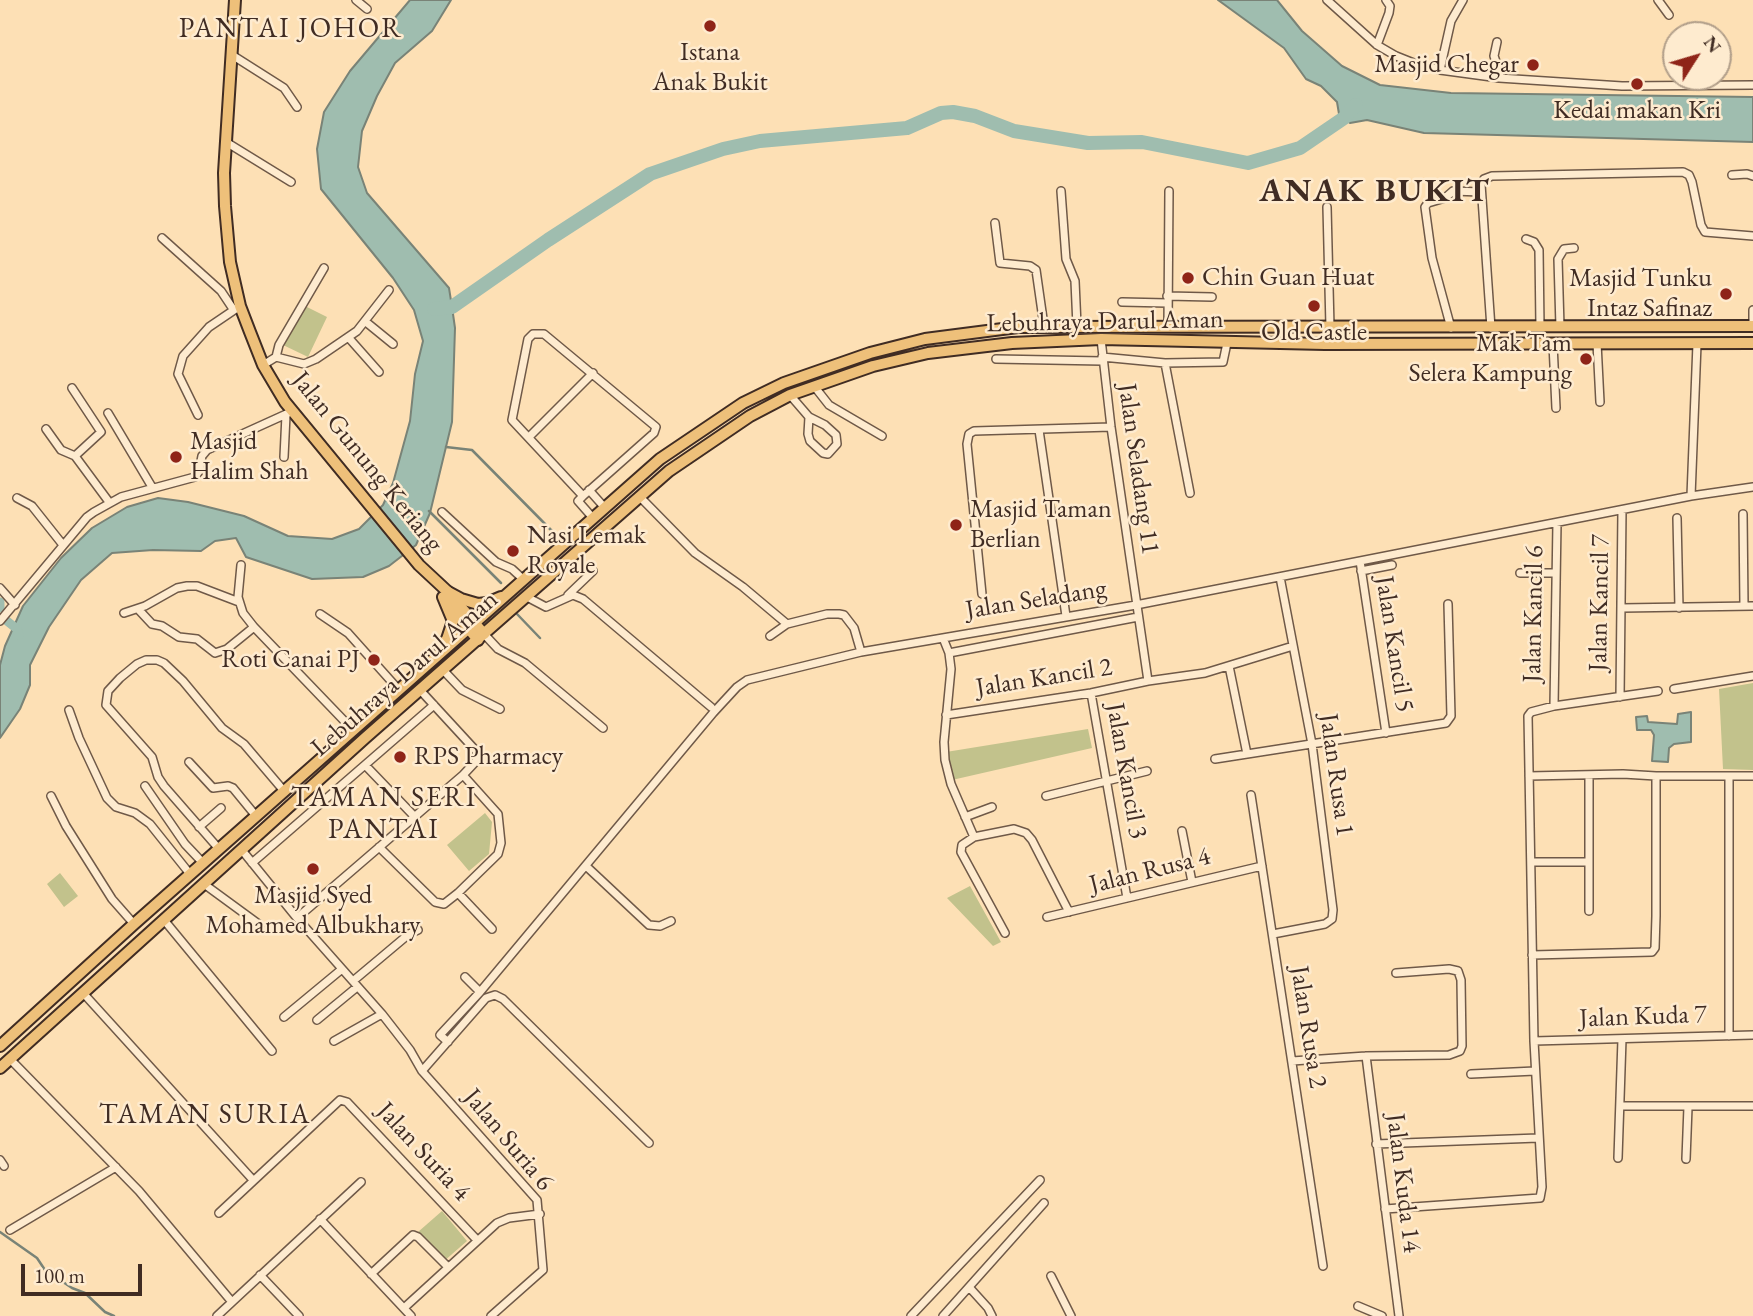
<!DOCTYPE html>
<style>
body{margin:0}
#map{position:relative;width:1753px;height:1316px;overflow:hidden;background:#fde0b5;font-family:"EB Garamond",serif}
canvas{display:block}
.north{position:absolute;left:1662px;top:21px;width:70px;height:70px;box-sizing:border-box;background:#feebcf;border:2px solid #b29f8a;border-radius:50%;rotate:53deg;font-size:19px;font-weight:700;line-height:28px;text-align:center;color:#402c23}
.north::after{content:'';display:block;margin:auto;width:24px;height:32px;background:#8f2418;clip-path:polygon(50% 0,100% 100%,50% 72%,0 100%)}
.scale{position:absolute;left:21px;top:1264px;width:121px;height:32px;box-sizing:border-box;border:4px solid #402c23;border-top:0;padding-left:9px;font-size:21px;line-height:24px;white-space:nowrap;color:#402c23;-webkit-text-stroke:5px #feebcf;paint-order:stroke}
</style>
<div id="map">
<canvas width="1753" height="1316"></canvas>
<div class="north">N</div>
<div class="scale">100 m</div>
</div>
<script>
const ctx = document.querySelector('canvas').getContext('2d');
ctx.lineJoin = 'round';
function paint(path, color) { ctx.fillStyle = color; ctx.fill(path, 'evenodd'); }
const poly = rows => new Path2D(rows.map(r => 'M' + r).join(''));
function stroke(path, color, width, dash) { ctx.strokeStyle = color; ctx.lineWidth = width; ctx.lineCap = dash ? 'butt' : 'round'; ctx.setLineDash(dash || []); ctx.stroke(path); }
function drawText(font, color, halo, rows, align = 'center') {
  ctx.font = font + ' "EB Garamond",serif'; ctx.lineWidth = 5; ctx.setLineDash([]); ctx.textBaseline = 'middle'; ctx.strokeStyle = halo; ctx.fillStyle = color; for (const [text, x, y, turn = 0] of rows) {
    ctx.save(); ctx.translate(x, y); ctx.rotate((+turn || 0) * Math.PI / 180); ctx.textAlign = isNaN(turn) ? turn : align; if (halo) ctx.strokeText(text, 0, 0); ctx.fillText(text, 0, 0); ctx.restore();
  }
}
paint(poly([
 [301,304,327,317,308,357,281,344],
 [1753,683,1753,770,1723,769,1719,689],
 [1088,729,1092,748,952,780,946,752],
 [485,813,492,822,489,854,469,871,447,845],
 [60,873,78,896,64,907,47,884],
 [970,886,1001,942,993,946,947,898],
 [442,1211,467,1241,443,1262,418,1232]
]), '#c2c28c');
const water = poly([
 [410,0,451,0,432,31,395,63,377,96,362,131,358,167,367,193,449,288,452,307,455,328,452,422,430,513,416,545,389,566,363,577,312,579,246,557,236,538,215,541,201,551,153,550,112,553,81,580,49,627,30,665,30,685,20,709,0,738,0,665,5,646,23,606,61,558,92,528,127,507,158,498,188,502,244,516,288,536,332,539,359,529,383,505,393,483,410,421,415,374,423,341,414,310,393,278,321,189,317,149,324,112,350,71,410,0],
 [1218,0,1277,0,1302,31,1342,66,1380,85,1451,93,1753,97,1753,142,1424,133,1367,120,1350,123,1339,114,1337,102,1321,86,1306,79,1284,48,1218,0],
 [1691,712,1691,742,1674,744,1669,748,1668,762,1652,761,1654,735,1651,730,1637,730,1636,717,1647,716,1648,722,1677,724,1678,714,1691,712]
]);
paint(water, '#9fbdaf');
stroke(water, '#798377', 2);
stroke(poly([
 [446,447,472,450,552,531],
 [429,511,501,583],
 [517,614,540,638],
 [0,1232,37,1258,45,1270,72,1288,85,1293,105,1312,114,1316]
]), '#798377', 2.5);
stroke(poly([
 [0,602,0,608],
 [7,621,17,629,19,635]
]), '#9fbdaf', 9);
stroke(poly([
 [434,309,452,307,548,240,650,174,723,149,760,141,907,128,941,113,953,112,975,116,1014,131,1088,143,1142,142,1248,163,1300,148,1344,118,1356,105]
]), '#9fbdaf', 14);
const minor = poly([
 [356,0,367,9],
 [1327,0,1377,45,1396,56,1416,64,1440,70,1499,78,1622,86,1753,85],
 [1658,0,1669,15],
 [1497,42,1494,56,1500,73,1499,78],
 [1377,45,1389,13,1390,6,1386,0],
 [232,55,284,88,297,107],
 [1440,70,1451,21,1463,0],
 [226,142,291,182],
 [1732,175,1747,174,1753,176],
 [1061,191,1066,259,1075,281,1077,326],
 [1327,207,1330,327],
 [995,223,1000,263,1030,266,1036,270,1044,326],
 [162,238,221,291,233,309],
 [1526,239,1534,242,1539,250,1540,327],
 [1167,296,1212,297],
 [1122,302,1167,303],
 [366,322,393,344],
 [1168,325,1169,191],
 [1753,326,1753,310],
 [1560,327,1558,259,1564,249,1574,248],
 [1451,328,1432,258,1425,207,1428,203,1445,198,1453,191,1481,192],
 [1491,328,1481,184,1484,179,1492,176,1683,172,1689,175,1692,182,1701,225,1705,232,1753,236],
 [348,337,379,372],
 [1101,339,1111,427,1148,681],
 [1597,343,1600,402],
 [1553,344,1556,408],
 [276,357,279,345,324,268],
 [1102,357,1165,363,1223,362,1227,343],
 [996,359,1102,361],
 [1165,363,1190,493],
 [263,365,276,357,304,364,316,359,357,331,389,290],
 [814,386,829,405,882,436],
 [72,388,101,432,75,456],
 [790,395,809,417,825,425,836,435,837,444,828,454,823,453,810,441,808,434,809,417],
 [108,413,152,487],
 [198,415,178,374,183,356,209,327,240,306],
 [46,429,61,450,75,456,109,502],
 [1039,430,1066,616],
 [529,437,593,373],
 [284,457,286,415],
 [589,490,605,508],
 [583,496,512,420,528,339,533,334,544,334,656,427,654,433,583,496,578,501,593,518],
 [1691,496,1697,344],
 [640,497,695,553,743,587,787,624],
 [17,498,32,506,63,545],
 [442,512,496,562,512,569,524,580],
 [1743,514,1744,606],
 [1677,518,1679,608],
 [1360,561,1386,733],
 [241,565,238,597,243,613,254,627,353,730],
 [1361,571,1392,565],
 [1520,573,1556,573],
 [0,588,15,605],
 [982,594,967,444,969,434,974,431,1111,427],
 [568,595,593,571],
 [527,597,546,607,573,595,583,599,711,707],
 [1622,608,1753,606],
 [138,609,152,624,162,626,179,637,197,639,215,653,227,649,254,627],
 [124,613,145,606,177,588,187,586,197,586,239,602],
 [320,614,348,633,399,690],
 [0,621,87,517,94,512,121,497,195,477,199,471,202,456,207,450,293,411],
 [484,634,498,649,525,663,603,728],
 [770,636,787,624,827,614,839,614,844,615,854,628,861,652],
 [943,638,949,653,951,669,944,742,945,760,951,784,974,837],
 [949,653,1138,617],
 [1229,666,1247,754],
 [443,670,462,690,500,709],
 [1674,689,1753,676],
 [1091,693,1127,898],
 [1620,697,1622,510],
 [1554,706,1557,523],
 [69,710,79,738,107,798,116,807,135,813,150,824,190,874],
 [946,715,1091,693,1148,681,1205,673,1293,646],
 [1215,759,1446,723,1451,716,1448,604],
 [189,762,213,788,228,786,233,788,256,816],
 [365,765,414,816],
 [1529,776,1623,774,1656,776],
 [145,786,185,844,203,863],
 [1251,795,1323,1266],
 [51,796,66,826,112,899,134,924],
 [1046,796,1147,771],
 [965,817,992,807],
 [199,827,221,808],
 [1182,831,1192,882],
 [379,847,435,902,444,904,458,893,498,854,501,843,498,814,463,775],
 [219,849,164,786,158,777,152,757,106,705,108,691,120,678,137,664,146,660,157,660,164,663,183,681,222,728,244,744,284,791],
 [241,849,297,918,382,1014,410,1050,422,1071,537,1200,543,1270,491,1316],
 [1531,862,1589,862],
 [252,863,434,705],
 [586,866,649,925,660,926,671,921],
 [204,884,260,925],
 [458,893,492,929],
 [1589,911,1589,775],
 [1047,917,1262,866],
 [297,918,463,775,479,758,478,753,420,690],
 [164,920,272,1051],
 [1005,933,961,852,962,845,974,837,1014,829,1026,833,1032,840,1069,912],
 [1273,934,1325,924,1332,919,1333,910,1312,744,1280,577],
 [1532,955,1652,952,1655,948,1656,916,1656,776,1753,776],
 [465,977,480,992],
 [353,981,409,934,418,930],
 [84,994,253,1180],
 [284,1017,342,969],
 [317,1020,357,987],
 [1729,1036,1729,776],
 [334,1041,382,1014],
 [1534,1041,1753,1035],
 [448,1042,440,1035,480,992,713,713,737,687,747,680,861,652,1136,605,1691,496,1753,487],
 [1366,1056,1399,1316],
 [10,1059,139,1191,232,1302],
 [1292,1061,1366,1056,1449,1055,1460,1051,1462,1046,1461,980,1458,971,1449,969,1396,973],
 [422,1071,486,998,495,995,503,999,649,1143],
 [1471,1074,1535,1071],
 [1620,1106,1753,1106],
 [1376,1144,1538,1138],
 [1618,1158,1622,1039],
 [1686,1159,1688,1107],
 [0,1160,4,1166],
 [1385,1209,1540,1198,1542,1187,1534,1041,1528,716,1531,712,1554,706,1658,691],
 [219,1213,340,1100,347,1102,477,1240],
 [320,1219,411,1316],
 [10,1230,116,1167],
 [371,1274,413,1235,418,1237,448,1267],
 [260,1275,299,1316],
 [1051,1276,1071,1316],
 [969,1287,988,1308,992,1316],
 [1358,1306,1382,1316],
 [404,1308,497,1223,509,1218,540,1214],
 [217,1316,361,1182],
 [911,1316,1040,1180],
 [943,1316,1044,1203]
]);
const primary = poly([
 [235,0,224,173,225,206,230,262,240,306,250,332,263,365,285,402,419,565,448,592,484,634],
 [446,601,478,640]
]);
const trunk = poly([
 [448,592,461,599,478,604,487,603,501,597],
 [440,647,447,639,453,621,443,597],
 [0,1046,134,924,660,459,743,403,784,383,870,353,925,339,1018,327,1753,326],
 [0,1068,365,738,669,471,750,416,790,395,873,366,928,353,1012,343,1101,339,1325,344,1753,343]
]);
stroke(minor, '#6f5948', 10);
stroke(primary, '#402c23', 14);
stroke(trunk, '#402c23', 14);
stroke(minor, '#feebcf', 7);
stroke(primary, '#eec07a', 10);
stroke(trunk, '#eec07a', 10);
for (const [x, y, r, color] of [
 [710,26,7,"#8f2418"],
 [1533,65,7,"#8f2418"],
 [1637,84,7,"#8f2418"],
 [1188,278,7,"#8f2418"],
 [1726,294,7,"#8f2418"],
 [1314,306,7,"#8f2418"],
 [1586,359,7,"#8f2418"],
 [176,457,7,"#8f2418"],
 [956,525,7,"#8f2418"],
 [513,551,7,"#8f2418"],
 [374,660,7,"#8f2418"],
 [400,757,7,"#8f2418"],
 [313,869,7,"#8f2418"]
]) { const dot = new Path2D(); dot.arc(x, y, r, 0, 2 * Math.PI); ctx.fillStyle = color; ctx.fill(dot); stroke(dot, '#feebcf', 2.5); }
drawText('26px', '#402c23', '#feebcf', [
 ["Istana",710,53,"center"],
 ["Anak Bukit",710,83,"center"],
 ["Masjid Chegar",1519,65,"right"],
 ["Kedai makan Kri",1637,111,"center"],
 ["Chin Guan Huat",1202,278],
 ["Masjid Tunku",1712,279,"right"],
 ["Intaz Safinaz",1712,309,"right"],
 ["Old Castle",1314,333,"center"],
 ["Mak Tam",1572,344,"right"],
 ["Selera Kampung",1572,374,"right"],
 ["Masjid",190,442],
 ["Halim Shah",190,472],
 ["Masjid Taman",970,510],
 ["Berlian",970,540],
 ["Nasi Lemak",527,536],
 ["Royale",527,566],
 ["Roti Canai PJ",360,660,"right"],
 ["RPS Pharmacy",414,757],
 ["Masjid Syed",313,896,"center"],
 ["Mohamed Albukhary",313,926,"center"]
], 'left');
drawText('26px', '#402c23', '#feebcf', [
 ["Lebuhraya Darul Aman",1105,322,-1],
 ["Jalan Gunung Keriang",367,462,51],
 ["Jalan Seladang 11",1138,469,82],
 ["Jalan Seladang",1036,600,-9],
 ["Jalan Kancil 7",1600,603,-89],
 ["Jalan Kancil 6",1534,614,-89],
 ["Jalan Kancil 5",1394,644,81],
 ["Lebuhraya Darul Aman",405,674,-41],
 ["Jalan Kancil 2",1044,678,-9],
 ["Jalan Kancil 3",1126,771,80],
 ["Jalan Rusa 1",1336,775,82],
 ["Jalan Rusa 4",1150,871,-14],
 ["Jalan Kuda 7",1643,1017,-2],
 ["Jalan Rusa 2",1308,1027,81],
 ["Jalan Suria 6",508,1140,50],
 ["Jalan Suria 4",423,1152,47],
 ["Jalan Kuda 14",1403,1183,83]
]);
ctx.letterSpacing = '2px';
drawText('28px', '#402c23', '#feebcf', [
 ["PANTAI JOHOR",291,29],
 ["TAMAN SERI",384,798],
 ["PANTAI",384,830],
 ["TAMAN SURIA",205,1115]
]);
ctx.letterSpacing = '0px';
ctx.letterSpacing = '2px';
drawText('bold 33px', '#402c23', '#feebcf', [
 ["ANAK BUKIT",1375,192]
]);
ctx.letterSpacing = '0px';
</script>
